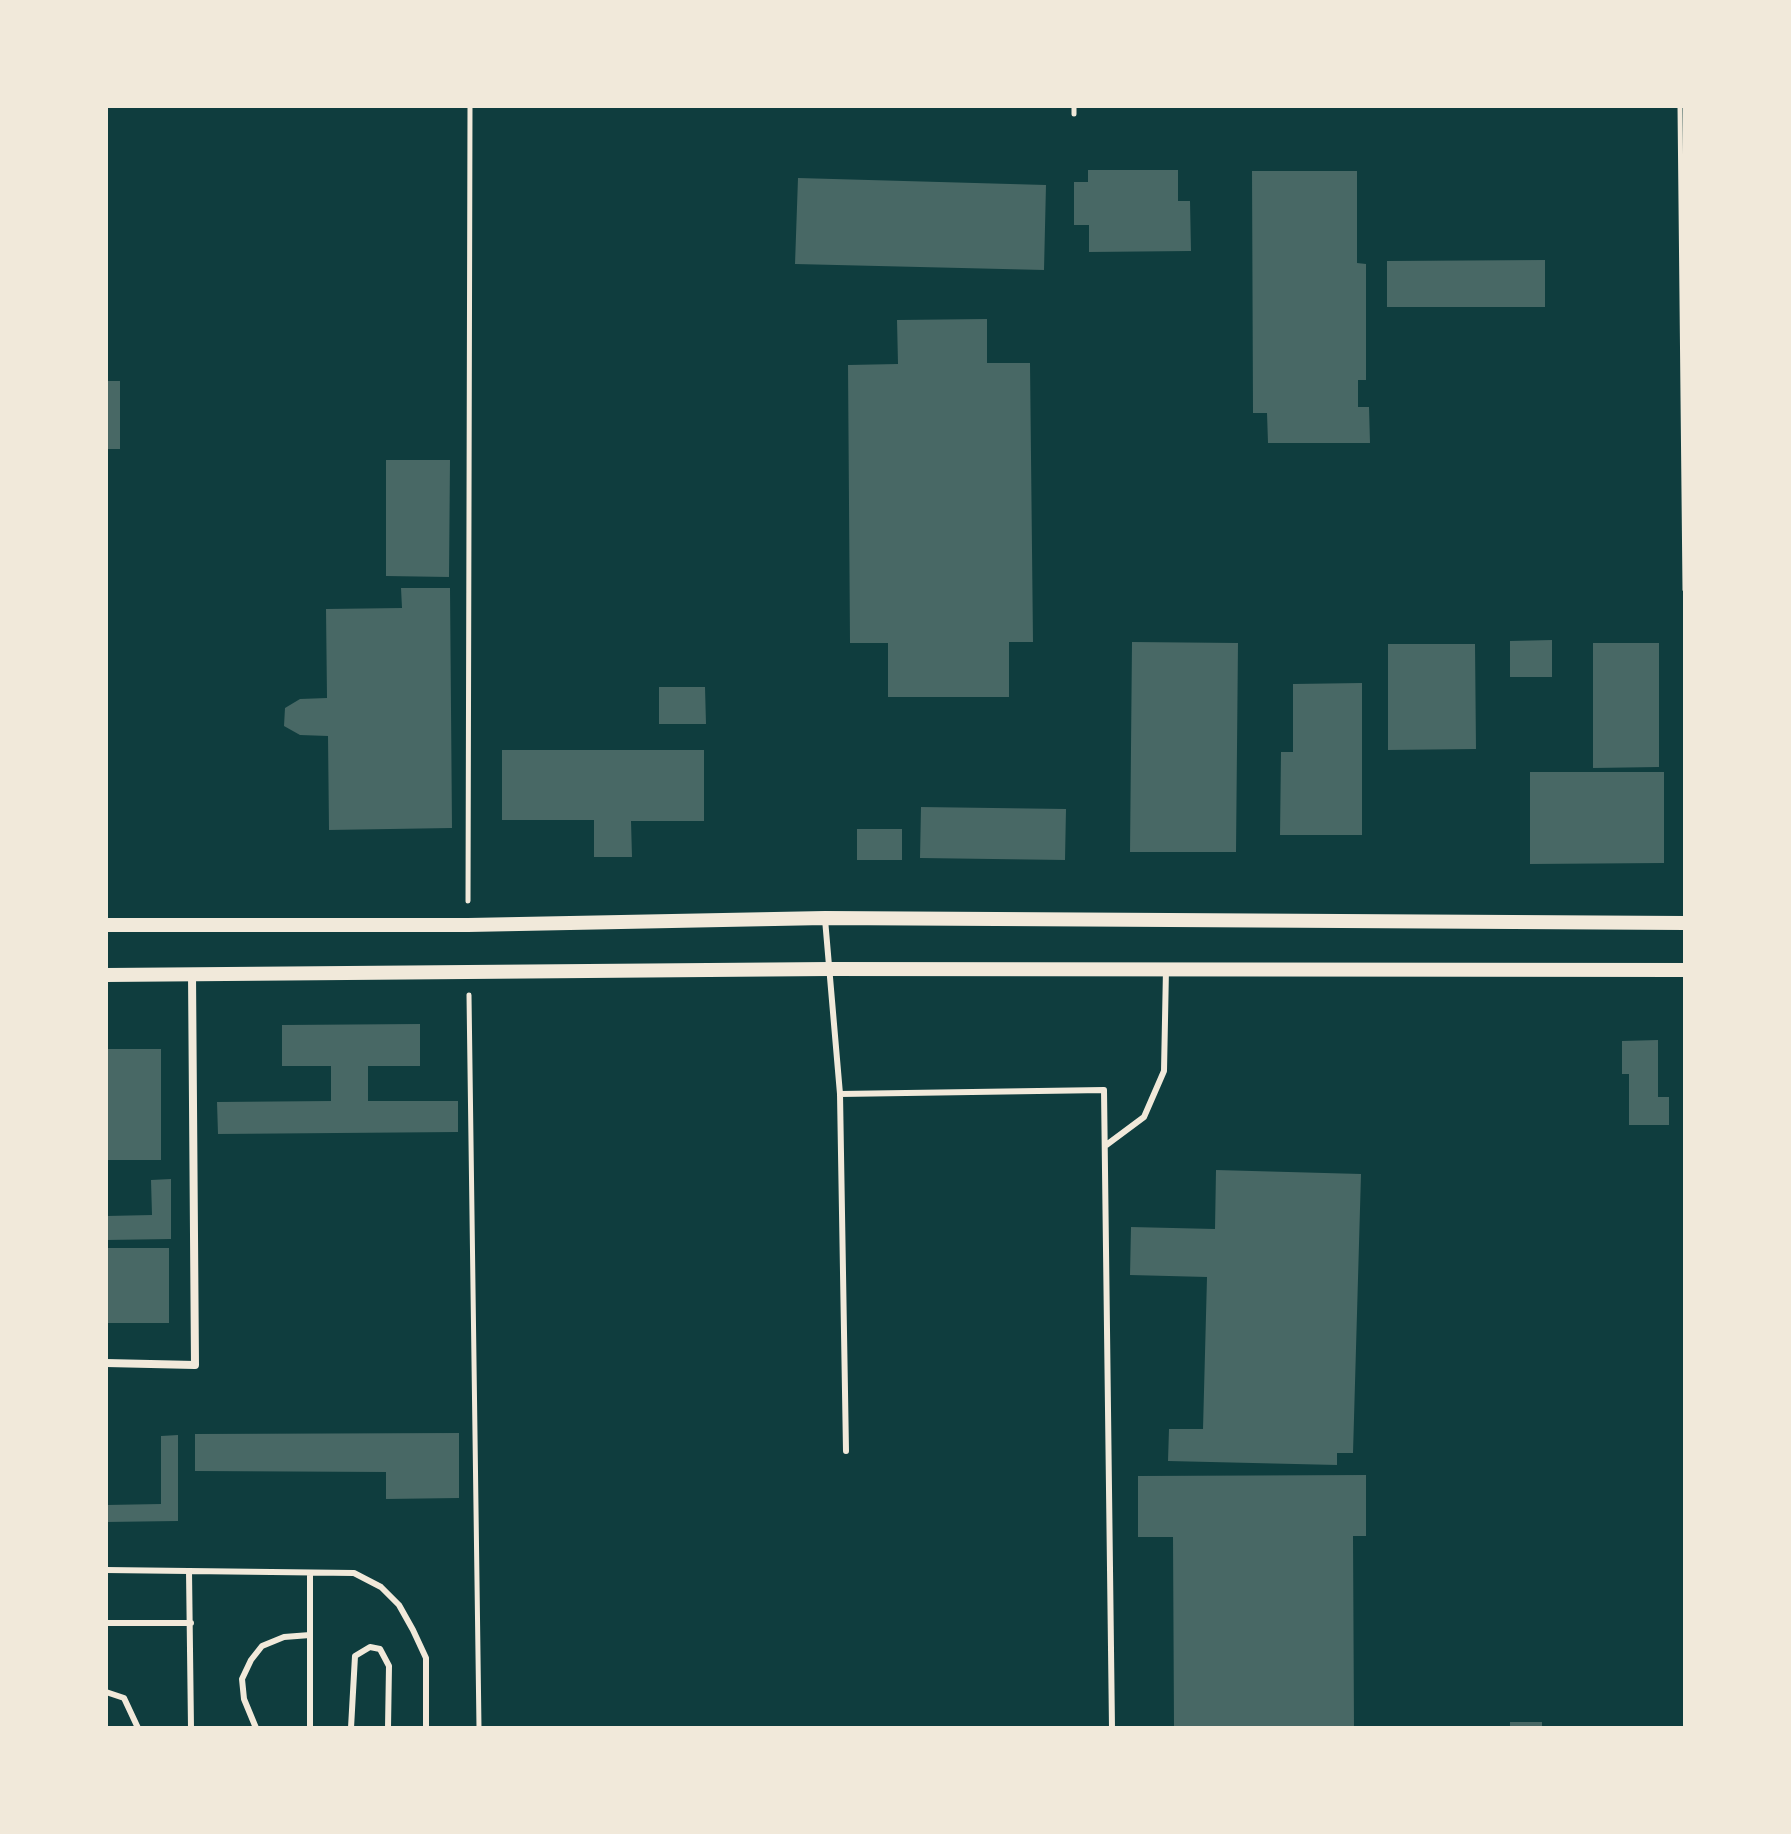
<!DOCTYPE html>
<style>
body{margin:0}
#map{position:relative;width:1791px;height:1834px;overflow:hidden;background:#0f3d3e;font-family:"Alegreya Sans",sans-serif}
canvas{display:block}
.frame{position:absolute;inset:0;border:108px solid #f1e9da;pointer-events:none}
</style>
<div id="map">
<canvas width="1791" height="1834"></canvas>
<div class="frame"></div>
</div>
<script>
const ctx = document.querySelector('canvas').getContext('2d');
ctx.lineJoin = 'round';
function paint(path, color) { ctx.fillStyle = color; ctx.fill(path, 'evenodd'); }
const poly = rows => new Path2D(rows.map(r => 'M' + r).join(''));
function stroke(path, color, width, dash) { ctx.strokeStyle = color; ctx.lineWidth = width; ctx.lineCap = dash ? 'butt' : 'round'; ctx.setLineDash(dash || []); ctx.stroke(path); }
paint(poly([
 [1088,170,1178,170,1178,201,1190,201,1191,251,1089,252,1089,225,1074,225,1074,182,1088,182],
 [1252,171,1357,171,1357,263,1366,264,1366,380,1358,380,1358,407,1369,407,1370,443,1268,443,1267,413,1253,413],
 [798,178,1046,185,1044,270,795,264],
 [1545,260,1545,307,1387,307,1387,261],
 [987,319,987,363,1030,363,1033,642,1009,642,1009,697,888,697,888,643,850,643,848,365,898,364,897,320],
 [106,381,120,381,120,449,106,449],
 [386,460,450,460,449,577,386,576],
 [401,588,450,588,452,828,329,830,328,736,300,735,284,726,285,708,300,699,327,698,326,609,402,608],
 [1552,640,1552,677,1510,677,1510,641],
 [1132,642,1238,643,1236,852,1130,852],
 [1593,643,1659,643,1659,767,1593,768],
 [1388,644,1475,644,1476,749,1388,750],
 [1362,683,1362,835,1280,835,1281,752,1293,752,1293,684],
 [659,687,705,687,706,724,659,724],
 [502,750,704,750,704,821,631,821,632,857,594,857,594,820,502,820],
 [1530,772,1664,772,1664,863,1530,864],
 [921,807,1066,809,1065,860,920,858],
 [857,829,902,829,902,860,857,860],
 [420,1024,420,1066,368,1066,368,1101,458,1101,458,1132,218,1134,217,1102,331,1101,331,1066,282,1066,282,1025],
 [1658,1040,1658,1097,1669,1097,1669,1125,1629,1125,1629,1074,1622,1074,1622,1041],
 [106,1049,161,1049,161,1160,106,1160],
 [1216,1170,1361,1174,1353,1453,1337,1453,1337,1465,1168,1461,1169,1429,1203,1429,1207,1277,1130,1275,1131,1227,1215,1229],
 [171,1179,171,1239,106,1240,106,1216,152,1215,151,1180],
 [106,1248,169,1248,169,1323,106,1323],
 [459,1433,459,1498,386,1499,386,1472,195,1471,195,1434],
 [178,1435,178,1521,106,1522,106,1505,161,1504,161,1436],
 [1366,1475,1366,1536,1353,1536,1354,1728,1174,1728,1173,1537,1138,1537,1138,1476],
 [1510,1722,1542,1722,1542,1728,1510,1728]
]), '#486865');
stroke(poly([
 [1074,106,1074,114],
 [1680,106,1685,590],
 [468,901,470,106],
 [469,995,479,1728]
]), '#f1e9da', 5);
stroke(poly([
 [825,919,840,1094,846,1451],
 [840,1094,1104,1090,1112,1728],
 [1105,1146,1144,1117,1164,1071,1166,969],
 [106,1570,354,1573,381,1587,399,1605,413,1630,426,1658,426,1728],
 [189,1571,191,1728],
 [310,1573,310,1728],
 [106,1623,191,1623],
 [106,1692,124,1698,138,1728],
 [256,1728,244,1699,242,1679,251,1660,262,1646,284,1637,310,1635],
 [351,1728,355,1656,370,1647,380,1649,389,1666,388,1728]
]), '#f1e9da', 6);
stroke(poly([
 [106,1363,195,1365,192,974]
]), '#f1e9da', 8);
stroke(poly([
 [106,925,468,925,825,918,1685,923],
 [106,975,829,969,1685,970]
]), '#f1e9da', 14);
</script>
